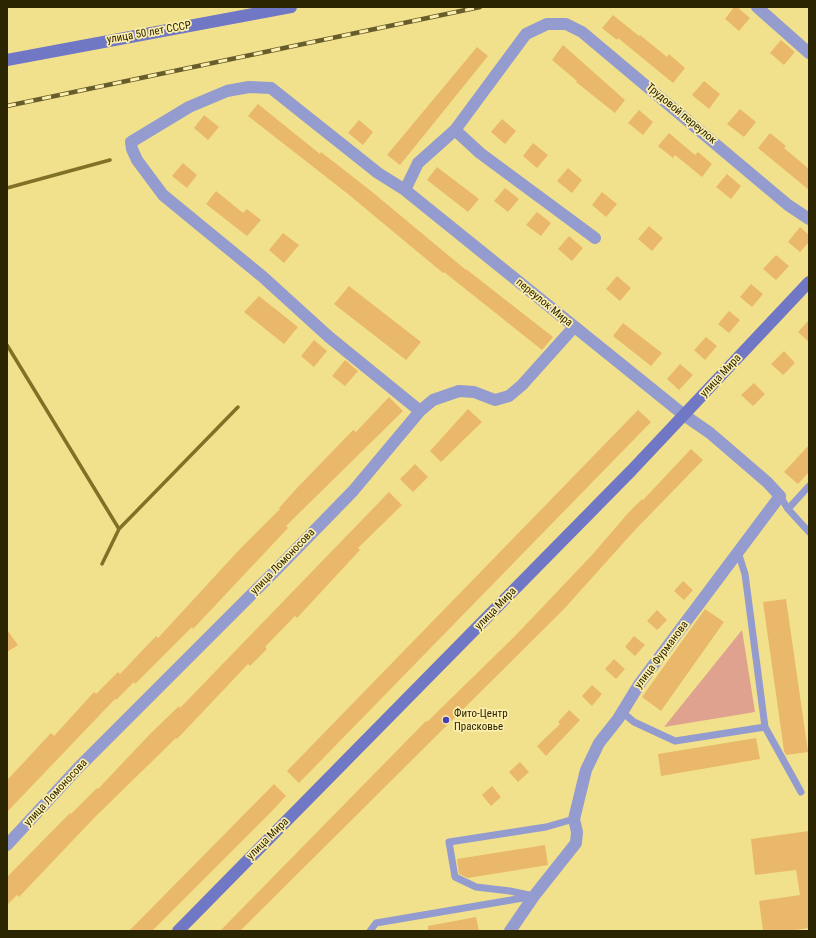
<!DOCTYPE html>
<meta charset="utf-8">
<style>
body{margin:0}
#map{position:relative;width:816px;height:938px;overflow:hidden;background:#f2e18c;font-family:"Roboto Condensed",sans-serif}
canvas{display:block}
.frame{position:absolute;inset:0;border:8px solid #2c2501;pointer-events:none}
</style>
<div id="map">
<canvas width="816" height="938"></canvas>
<div class="frame"></div>
</div>
<script>
const ctx = document.querySelector('canvas').getContext('2d');
ctx.lineJoin = 'round';
function paint(path, color) { ctx.fillStyle = color; ctx.fill(path, 'evenodd'); }
const poly = rows => new Path2D(rows.map(r => 'M' + r).join(''));
function stroke(path, color, width, dash) { ctx.strokeStyle = color; ctx.lineWidth = width; ctx.lineCap = dash ? 'butt' : 'round'; ctx.setLineDash(dash || []); ctx.stroke(path); }
function drawText(font, color, halo, rows, align = 'center') {
  ctx.font = font + ' "Roboto Condensed",sans-serif'; ctx.lineWidth = 3.5; ctx.setLineDash([]); ctx.textBaseline = 'middle'; ctx.strokeStyle = halo; ctx.fillStyle = color; for (const [text, x, y, turn = 0] of rows) {
    ctx.save(); ctx.translate(x, y); ctx.rotate((+turn || 0) * Math.PI / 180); ctx.textAlign = isNaN(turn) ? turn : align; if (halo) ctx.strokeText(text, 0, 0); ctx.fillText(text, 0, 0); ctx.restore();
  }
}
paint(poly([
 [742,630,755,712,664,727]
]), '#dea28f');
stroke(poly([
 [7,188,110,160],
 [7,345,119,529],
 [102,564,119,529,238,407]
]), '#7f7126', 3.5);
paint(poly([
 [734,7,737,7,750,18,739,31,725,19],
 [613,15,639,36,640,35,667,57,669,54,685,68,673,83,618,38,617,40,602,28],
 [781,40,795,52,784,65,770,53],
 [563,45,625,100,615,113,576,82,577,81,552,60],
 [477,47,488,56,400,165,387,155],
 [704,81,720,94,709,109,692,95],
 [258,104,320,154,321,152,371,191,466,270,466,269,553,337,542,350,444,272,443,273,348,194,248,116],
 [740,109,756,122,744,137,727,124],
 [639,110,653,122,643,135,628,123],
 [204,115,219,127,208,140,194,128],
 [502,119,516,131,505,144,491,132],
 [359,120,373,132,363,145,348,133],
 [669,133,695,155,698,152,712,164,702,177,675,155,673,158,658,146],
 [770,133,786,146,784,148,809,169,809,190,758,148],
 [533,143,548,155,537,168,523,156],
 [183,163,197,175,187,188,172,176],
 [437,167,479,199,468,212,427,180],
 [568,168,582,180,572,193,557,181],
 [727,174,741,186,731,199,716,187],
 [505,188,519,199,508,212,494,201],
 [216,191,243,213,247,209,261,220,247,236,206,204],
 [602,192,617,204,606,217,592,205],
 [537,212,551,223,541,236,526,225],
 [649,226,663,238,652,251,638,239],
 [800,227,809,235,809,242,800,252,788,242],
 [283,233,299,245,284,263,269,250],
 [569,236,583,248,572,261,558,249],
 [776,255,789,266,776,280,763,269],
 [617,276,631,288,620,301,606,289],
 [751,284,763,294,752,307,740,297],
 [349,286,421,342,406,360,334,304],
 [259,296,298,327,284,344,244,312],
 [729,311,740,320,729,333,718,324],
 [809,320,809,342,798,332],
 [623,323,662,353,651,366,613,336],
 [706,337,717,346,705,360,694,350],
 [314,340,327,351,314,367,301,356],
 [784,351,795,363,783,375,771,364],
 [345,360,358,371,345,386,332,376],
 [680,364,693,375,679,390,667,379],
 [754,383,765,394,753,406,741,395],
 [389,397,403,411,286,526,288,528,193,629,192,627,135,684,134,682,116,700,115,699,7,812,7,780,11,776,51,733,54,736,94,692,96,694,118,672,120,674,156,636,158,638,239,550,280,509,279,508,297,488,353,430,356,432],
 [468,409,482,422,441,462,430,451],
 [638,410,651,422,299,783,287,771],
 [809,445,809,472,798,484,784,472],
 [691,449,703,460,635,530,564,609,240,931,220,931,426,721,427,722,515,636,592,555,629,512,642,499,643,500],
 [415,464,428,477,413,492,400,479],
 [389,492,402,505,358,548,360,550,297,618,295,616,265,647,267,649,250,666,248,664,177,739,176,738,95,817,19,897,17,895,7,905,7,877,70,813,71,814,97,788,98,789,151,733,179,706,180,708],
 [683,581,693,590,684,600,674,591],
 [786,599,808,752,786,755,784,751,763,602],
 [705,609,724,622,661,711,642,697],
 [657,610,667,620,657,630,647,621],
 [7,630,18,645,7,652],
 [634,636,645,645,635,656,625,647],
 [614,659,625,669,616,679,605,669],
 [592,685,602,694,592,706,582,696],
 [569,710,580,720,546,756,537,746,560,724,558,722],
 [756,738,760,759,661,776,658,754],
 [520,762,529,772,518,782,509,772],
 [274,784,286,796,273,810,152,931,129,931],
 [492,786,501,797,491,806,482,795],
 [809,831,809,928,788,931,763,931,759,901,800,895,796,870,755,875,751,839],
 [545,845,548,865,468,878,459,874,457,859],
 [476,917,479,931,428,931,428,926]
]), '#e9b86a');
stroke(poly([
 [780,496,788,509,809,532],
 [788,509,809,486],
 [622,712,634,722,675,741,765,727,745,574,738,552],
 [765,727,801,792],
 [534,896,510,891,476,887,455,877,449,842,546,827,574,819],
 [370,931,376,923,529,897]
]), '#939bcf', 7);
stroke(poly([
 [757,7,809,53],
 [455,130,480,153,595,238],
 [405,190,418,163,455,130,526,34,547,24,566,24,582,32,788,205,809,219],
 [420,411,329,337,263,277,163,195,137,160,132,149,131,142,189,107,227,91,249,87,271,88,378,173,405,190,684,415,710,433,767,482,780,496,640,683,618,719,599,743,586,770,574,819,577,832,576,843,534,896,510,931],
 [7,845,79,767,275,571,353,491,420,411,433,400,459,391,474,392,495,400,509,396,522,385,574,327]
]), '#939bcf', 12);
stroke(poly([
 [7,60,291,7],
 [178,931,631,471,809,282]
]), '#7077c4', 12);
const rail = poly([
 [7,106,480,7]
]);
stroke(rail, '#675d2a', 4.5);
stroke(rail, '#fceeac', 3, [9]);
for (const [x, y, r, color] of [
 [446,720,4,"#4540b6"]
]) { const dot = new Path2D(); dot.arc(x, y, r, 0, 2 * Math.PI); ctx.fillStyle = color; ctx.fill(dot); stroke(dot, '#fceeac', 1.5); }
drawText('11px', '#2c2501', '#fceeac', [
 ["улица 50 лет СССР",149,33,-10],
 ["Трудовой переулок",681,114,40],
 ["переулок Мира",544,303,39],
 ["улица Мира",721,376,-47],
 ["улица Ломоносова",283,562,-46],
 ["улица Мира",496,609,-46],
 ["улица Фурманова",662,655,-53],
 ["улица Ломоносова",56,793,-47],
 ["улица Мира",268,839,-45]
]);
drawText('11px', '#2c2501', '#fceeac', [
 ["Фито-Центр",454,714],
 ["Прасковье",454,727]
], 'left');
</script>
